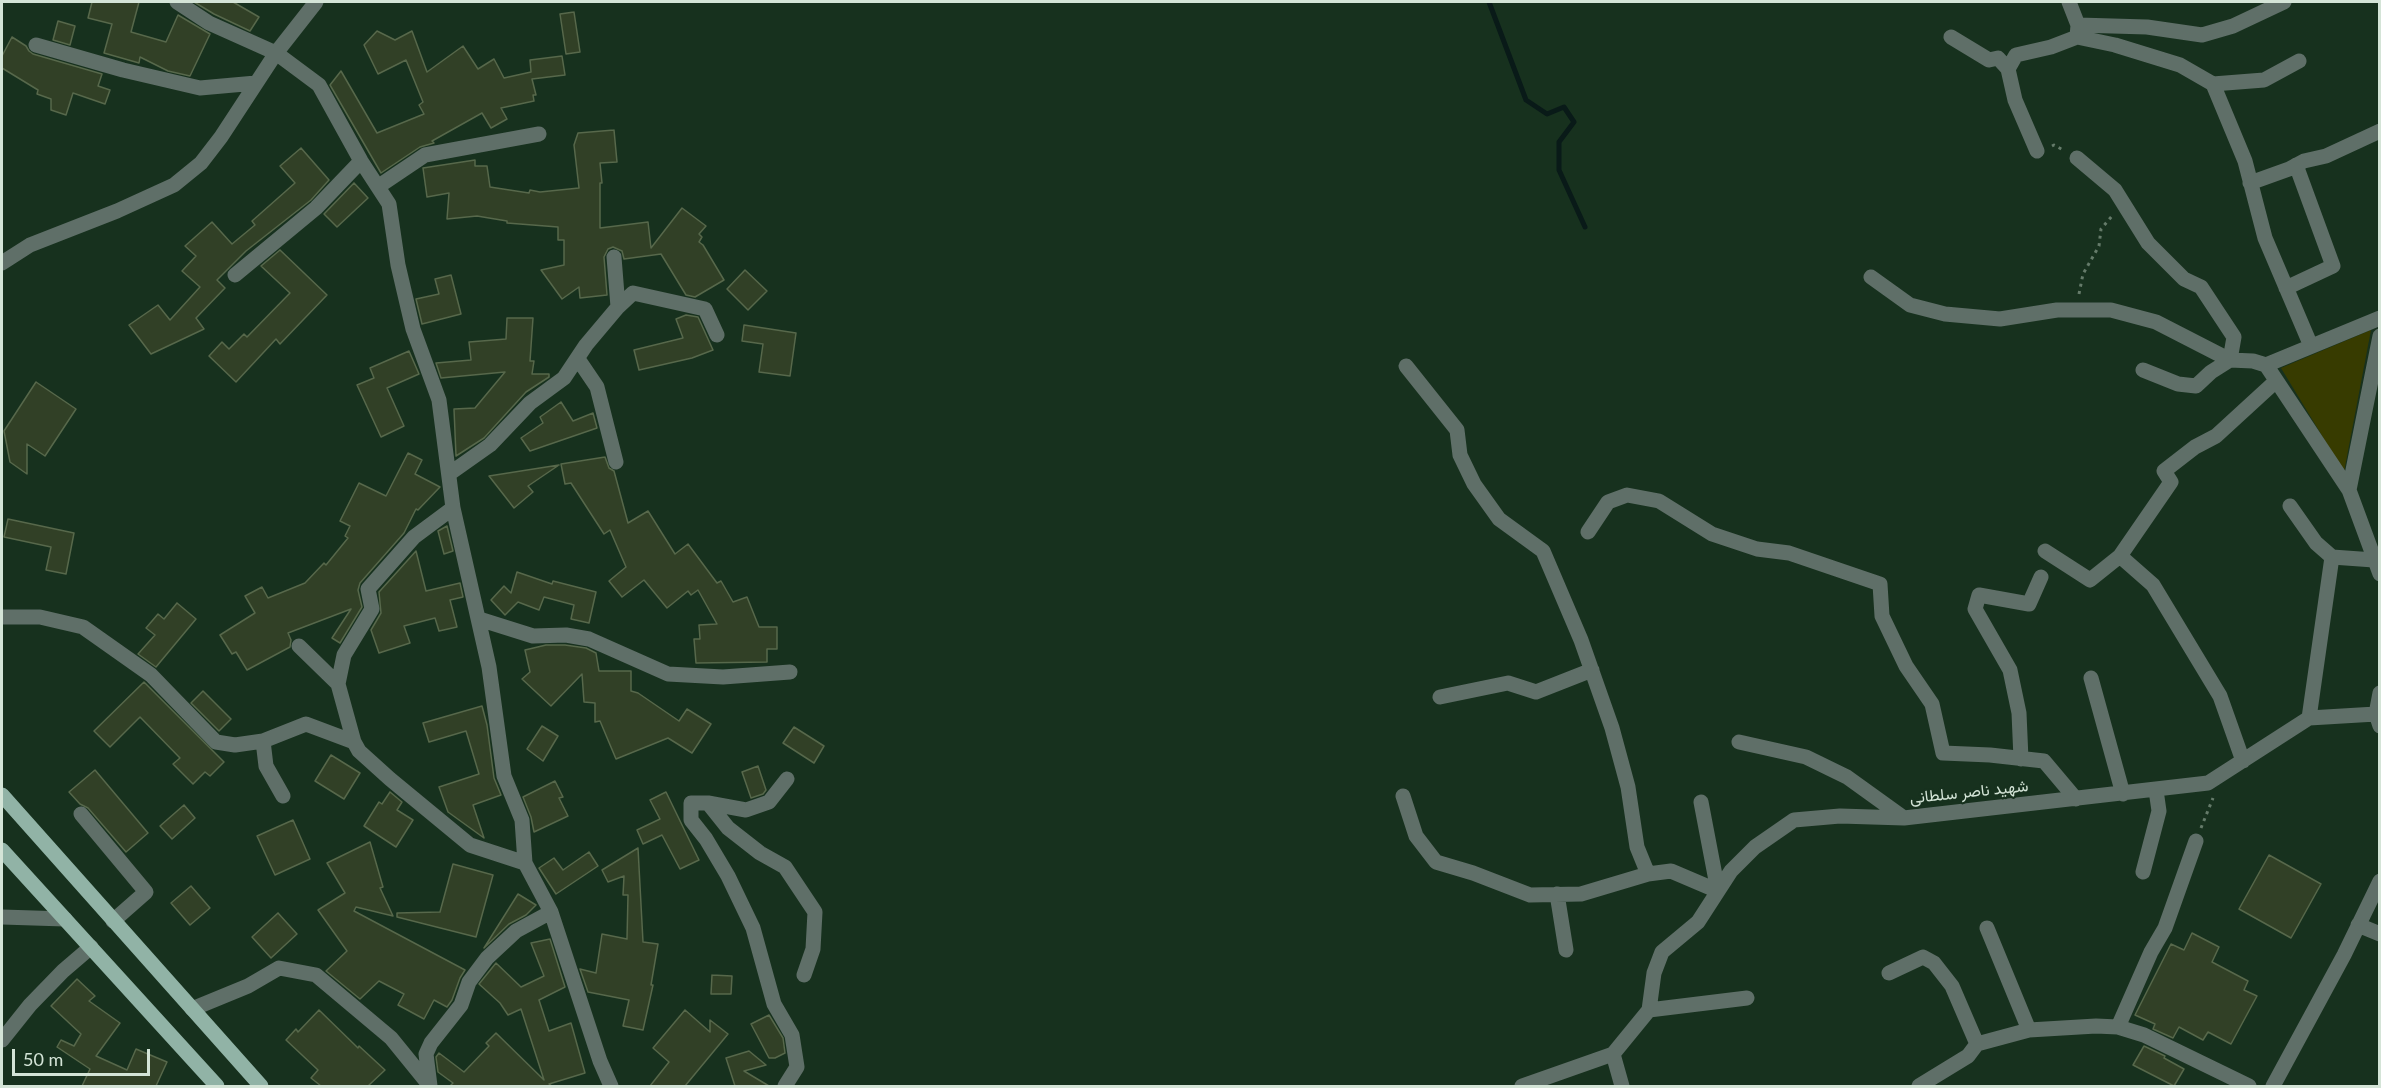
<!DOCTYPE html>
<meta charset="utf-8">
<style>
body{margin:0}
#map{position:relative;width:2381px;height:1088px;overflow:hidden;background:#17311e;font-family:Lato,sans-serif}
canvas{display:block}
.frame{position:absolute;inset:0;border:3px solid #d4e4d7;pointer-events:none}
.scale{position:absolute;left:12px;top:1049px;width:138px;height:27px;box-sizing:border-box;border:3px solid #d4e4d7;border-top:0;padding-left:8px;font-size:18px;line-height:21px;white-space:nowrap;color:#d4e4d7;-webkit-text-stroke:4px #17311e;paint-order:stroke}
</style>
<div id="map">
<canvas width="2381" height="1088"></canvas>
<div class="frame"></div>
<div class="scale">50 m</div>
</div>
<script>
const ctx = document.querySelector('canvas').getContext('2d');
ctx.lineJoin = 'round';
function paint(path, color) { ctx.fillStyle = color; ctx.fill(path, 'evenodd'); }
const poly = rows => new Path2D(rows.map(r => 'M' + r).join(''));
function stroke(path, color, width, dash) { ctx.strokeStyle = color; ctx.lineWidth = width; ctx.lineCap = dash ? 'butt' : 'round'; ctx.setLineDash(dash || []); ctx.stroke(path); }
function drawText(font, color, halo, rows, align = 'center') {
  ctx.font = font + ' Lato,Vazirmatn,sans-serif'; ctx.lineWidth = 4.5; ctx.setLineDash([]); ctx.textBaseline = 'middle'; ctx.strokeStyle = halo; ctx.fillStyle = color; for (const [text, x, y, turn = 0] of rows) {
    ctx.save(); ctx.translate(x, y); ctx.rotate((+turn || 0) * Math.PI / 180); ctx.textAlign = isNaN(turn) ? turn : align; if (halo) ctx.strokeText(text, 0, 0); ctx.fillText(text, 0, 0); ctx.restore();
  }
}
paint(poly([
 [2371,330,2344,472,2281,368]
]), '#373b00');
stroke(poly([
 [1489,2,1526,100,1547,114,1564,107,1574,122,1559,142,1559,170,1585,227]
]), '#091a18', 5);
const building = poly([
 [92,2,139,2,131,32,166,42,178,15,210,34,190,76,168,71,140,57,139,63,104,53,112,24,88,18,92,2],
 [194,2,233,2,259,17,250,31,214,14,194,2],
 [574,12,580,52,566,54,560,14,574,12],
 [58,21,75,26,70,45,53,40,58,21],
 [377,31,395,40,412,31,427,72,463,46,478,69,494,59,504,78,531,72,530,60,562,56,565,75,532,79,536,95,533,95,534,101,501,108,507,119,491,128,482,113,432,141,434,143,420,147,381,173,330,85,341,71,377,133,424,114,419,105,423,102,406,60,378,74,364,45,377,31],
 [12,37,26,46,29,51,33,54,102,74,98,86,110,90,105,104,73,93,66,115,51,110,51,99,37,94,38,90,2,68,2,56,12,37],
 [614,130,617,162,600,163,602,183,600,183,600,228,648,222,651,248,682,208,706,226,699,234,702,237,699,242,703,245,724,280,695,297,686,295,661,254,624,259,622,251,613,247,608,249,604,257,607,295,580,298,579,287,562,299,541,270,564,265,564,240,558,240,558,227,507,223,507,221,477,216,447,219,449,193,427,197,423,168,475,160,475,166,487,166,490,187,529,193,530,190,540,192,579,188,574,145,578,133,614,130],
 [301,148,329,180,311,200,246,251,217,280,225,288,196,318,204,329,151,354,129,325,158,305,170,320,200,287,182,271,196,256,185,246,212,222,232,244,255,225,252,221,295,183,280,166,301,148],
 [354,183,368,198,337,227,324,214,354,183],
 [280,250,327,295,280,344,276,339,236,382,209,356,222,342,229,349,244,334,247,337,290,293,261,266,280,250],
 [745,270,767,291,748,310,727,289,745,270],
 [451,275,461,314,422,324,416,299,439,294,435,279,451,275],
 [686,315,698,317,713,350,692,358,639,370,634,350,683,338,676,319,686,315],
 [507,318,533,318,530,361,534,361,532,374,549,374,549,377,526,392,484,438,456,456,454,409,475,408,505,372,441,378,436,363,471,360,469,342,506,339,507,318],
 [744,325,796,333,790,376,759,372,763,344,742,341,744,325],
 [409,351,419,374,387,388,404,426,381,437,357,385,374,378,370,368,409,351],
 [36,382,76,409,45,456,27,444,27,474,10,462,4,431,36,382],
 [561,402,573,421,593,413,597,428,530,451,521,438,543,423,540,417,561,402],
 [408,453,422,460,415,474,440,487,418,510,416,509,404,533,360,583,358,590,362,607,340,643,332,638,351,609,288,633,291,640,290,647,247,670,236,652,232,654,220,635,255,613,245,596,262,587,268,598,305,583,324,563,326,565,348,538,345,536,350,526,340,521,359,483,386,496,408,453],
 [605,457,609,468,614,471,628,523,648,511,675,554,688,544,717,583,721,581,733,602,747,597,759,627,777,627,777,649,767,649,767,662,696,663,694,639,700,639,699,625,717,624,698,590,691,595,688,591,667,608,644,580,622,597,609,581,626,567,610,530,604,534,571,483,565,484,561,464,605,457],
 [559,465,528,486,533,492,514,508,489,476,559,465],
 [8,519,74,533,66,574,46,570,51,547,4,537,8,519],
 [447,526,453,551,444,554,438,531,447,526],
 [416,551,426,591,460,583,463,597,450,600,457,627,439,631,435,618,404,626,410,643,379,653,371,630,381,613,379,592,416,551],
 [517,572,552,584,553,581,596,592,589,623,571,619,574,605,544,597,539,610,518,602,505,615,491,600,504,586,511,593,517,572],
 [177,603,196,619,156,667,138,654,155,635,146,628,158,614,164,619,177,603],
 [546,645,565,645,586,648,596,653,599,671,631,671,631,691,638,693,679,721,687,709,711,724,692,753,668,738,616,759,600,721,595,722,595,703,584,702,582,674,551,706,522,679,530,672,525,650,546,645],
 [144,682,224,762,210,776,205,772,193,784,173,764,180,758,140,717,110,747,94,731,144,682],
 [203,691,231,719,219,731,191,703,203,691],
 [482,706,487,725,494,778,501,795,473,805,484,838,448,812,439,787,479,774,466,731,429,742,423,723,482,706],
 [542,726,558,736,543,761,527,749,542,726],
 [794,727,824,746,814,763,783,743,794,727],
 [331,755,360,773,344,799,315,781,331,755],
 [758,766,766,790,763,794,751,798,742,772,758,766],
 [95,770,148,833,126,852,88,808,80,804,69,792,95,770],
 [555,781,563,797,559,798,568,816,534,832,531,817,523,797,555,781],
 [390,792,402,802,397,810,413,820,396,847,364,826,379,802,382,804,390,792],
 [666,792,699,860,680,869,662,835,643,844,637,830,660,819,650,800,666,792],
 [184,805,195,818,172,839,160,826,184,805],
 [293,820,310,859,275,875,257,836,293,820],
 [370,842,383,887,380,888,393,916,356,907,354,911,465,970,460,978,452,1000,447,1007,434,1000,424,1019,398,1005,404,994,379,981,360,999,326,971,347,951,318,910,345,893,327,863,370,842],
 [638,848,643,942,658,944,651,985,653,985,643,1030,623,1026,629,1000,588,992,580,969,596,973,602,934,627,939,628,895,623,895,624,876,608,882,602,870,638,848],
 [589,852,598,866,556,894,539,868,554,858,563,870,589,852],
 [2269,855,2321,884,2291,938,2239,909,2269,855],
 [453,864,493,875,476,937,397,917,397,913,440,912,453,864],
 [191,886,210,908,190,925,171,903,191,886],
 [518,894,536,905,526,915,509,924,484,948,518,894],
 [278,913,297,934,271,958,252,937,278,913],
 [2192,933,2219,947,2212,962,2248,981,2244,990,2257,996,2231,1044,2208,1032,2203,1040,2179,1027,2173,1038,2153,1029,2155,1024,2135,1015,2171,944,2184,950,2192,933],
 [550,939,565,987,539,1000,549,1031,571,1023,585,1073,549,1084,552,1086,450,1086,453,1083,438,1072,436,1057,439,1053,464,1072,489,1046,486,1043,496,1033,544,1080,521,1009,508,1015,500,1003,479,984,496,963,521,987,544,976,531,943,550,939],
 [712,975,732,976,731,994,711,994,712,975],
 [77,979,95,996,89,1001,120,1023,96,1056,127,1070,136,1049,167,1062,156,1086,82,1086,90,1069,57,1047,61,1040,74,1046,81,1034,51,1006,77,979],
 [319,1010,358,1048,359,1046,385,1070,368,1086,321,1086,311,1078,318,1070,286,1040,296,1029,298,1032,319,1010],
 [685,1010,710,1032,710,1020,728,1034,685,1086,650,1086,669,1062,653,1048,685,1010],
 [769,1015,783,1038,785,1053,775,1058,769,1058,751,1024,769,1015],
 [2144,1046,2165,1056,2164,1058,2184,1069,2174,1086,2133,1065,2144,1046],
 [749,1051,766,1065,744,1071,769,1086,735,1086,726,1058,749,1051]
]);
paint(building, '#314026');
stroke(building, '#57684b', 1.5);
stroke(poly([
 [2052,146,2054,145,2065,151],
 [2079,294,2083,274,2099,246,2101,229,2112,216],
 [2201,828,2213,798]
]), '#657b6a', 3, [3, 4.5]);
stroke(poly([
 [177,2,209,23,276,53,319,85,361,161,389,204,398,265,413,329,439,400,453,508,489,667,504,776,522,820,525,863],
 [2078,25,2147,27,2202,35,2233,26,2284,2],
 [1951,37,1989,60,1998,58,2008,69],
 [2077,37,2115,45,2180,65,2213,84,2245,161,2265,238,2311,346],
 [36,45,123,70,200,88,256,83],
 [2213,84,2264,80,2299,61],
 [2037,151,2015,100,2008,69,2016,55,2051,47,2077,37,2078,25,2069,2],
 [2077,158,2115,190,2148,243,2184,279,2201,287,2234,337,2230,360,2211,372,2196,386,2178,384,2143,370],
 [2250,183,2289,169,2304,161,2326,156,2380,131],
 [379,186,425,155,539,134],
 [2,263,30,245,117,211,174,185,201,163,221,137,276,53,316,2],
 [235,275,316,208,361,161],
 [1871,277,1910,305,1945,314,2000,319,2057,310,2111,310,2156,322,2230,360,2253,361,2266,365,2349,490,2380,574],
 [2286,288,2333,266,2296,165],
 [618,307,633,293,705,309,717,335],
 [578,359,597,387,616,462],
 [2266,365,2380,318],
 [1406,366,1457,430,1460,455,1474,484,1499,519,1543,551,1581,640,1612,728,1628,787,1637,847,1648,874,1671,871,1718,891,1701,802],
 [449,474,490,445,530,403,564,378,586,345,618,307,614,257],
 [2349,490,2380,336],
 [2290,506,2316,543,2332,557,2374,560],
 [1588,532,1608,502,1627,495,1659,501,1712,534,1757,549,1789,553,1880,584,1882,616,1906,666,1932,704,1943,753,1990,755,2044,761,2076,799],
 [2045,551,2090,580,2120,556,2153,585,2220,696,2243,761],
 [2120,556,2171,482,2164,471,2195,447,2216,436,2276,381],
 [2,617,40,617,83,627,151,675,216,742,235,745,263,741,306,724,354,742,359,751,390,779,470,845,525,863,551,912,600,1061,611,1086],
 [479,619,533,636,566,635,589,639,668,674,723,677,790,672],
 [299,646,338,684],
 [2091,678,2123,794],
 [2380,693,2376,714,2380,726],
 [1440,697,1508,683,1536,692,1592,670],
 [2309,718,2332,557],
 [263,741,266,766,283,796],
 [354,742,338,684,344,655,372,609,368,589,414,537,453,508],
 [1739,742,1806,757,1847,777,1904,818],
 [2021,759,2019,713,2010,670,1975,609,1979,595,2029,604,2041,577],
 [1403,796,1416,836,1436,862,1473,873,1530,895,1581,894,1648,874],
 [708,803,728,828,760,853,785,867,815,912,813,949,804,975],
 [81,814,146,892,113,921],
 [2143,872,2159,811,2156,790],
 [1557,894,1566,950],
 [2,917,65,919],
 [2358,925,2380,934],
 [1987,928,2029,1030],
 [1889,973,1923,957,1934,963,1952,986,1977,1044],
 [192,1009,248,986,279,968,316,975,391,1038,430,1086],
 [1649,1010,1654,973,1662,952,1698,922,1731,871,1755,847,1794,820,1840,816,1904,818,2208,783,2309,718,2376,714],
 [1649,1010,1747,998],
 [2118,1027,2151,952,2165,928,2196,841],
 [2,1040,30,1005,63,971,91,947],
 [430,1086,426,1054,431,1043,461,1005,469,982,487,958,516,931,551,912],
 [785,1086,797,1067,792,1035,774,1004,753,928,728,876,706,839,691,820,691,803,708,803,746,810,769,802,787,779],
 [1522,1086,1613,1054],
 [1622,1086,1613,1054,1649,1010],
 [1919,1086,1968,1056,1977,1044,2029,1030,2096,1026,2118,1027,2144,1035,2249,1086],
 [2273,1086,2344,955,2380,881]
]), '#5f6f68', 15);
stroke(poly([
 [2,795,261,1086],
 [2,850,217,1086]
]), '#91b3a6', 15);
drawText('16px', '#d4e4d7', '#17311e', [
 ["شهید ناصر سلطانی",1969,792,-6]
]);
</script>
